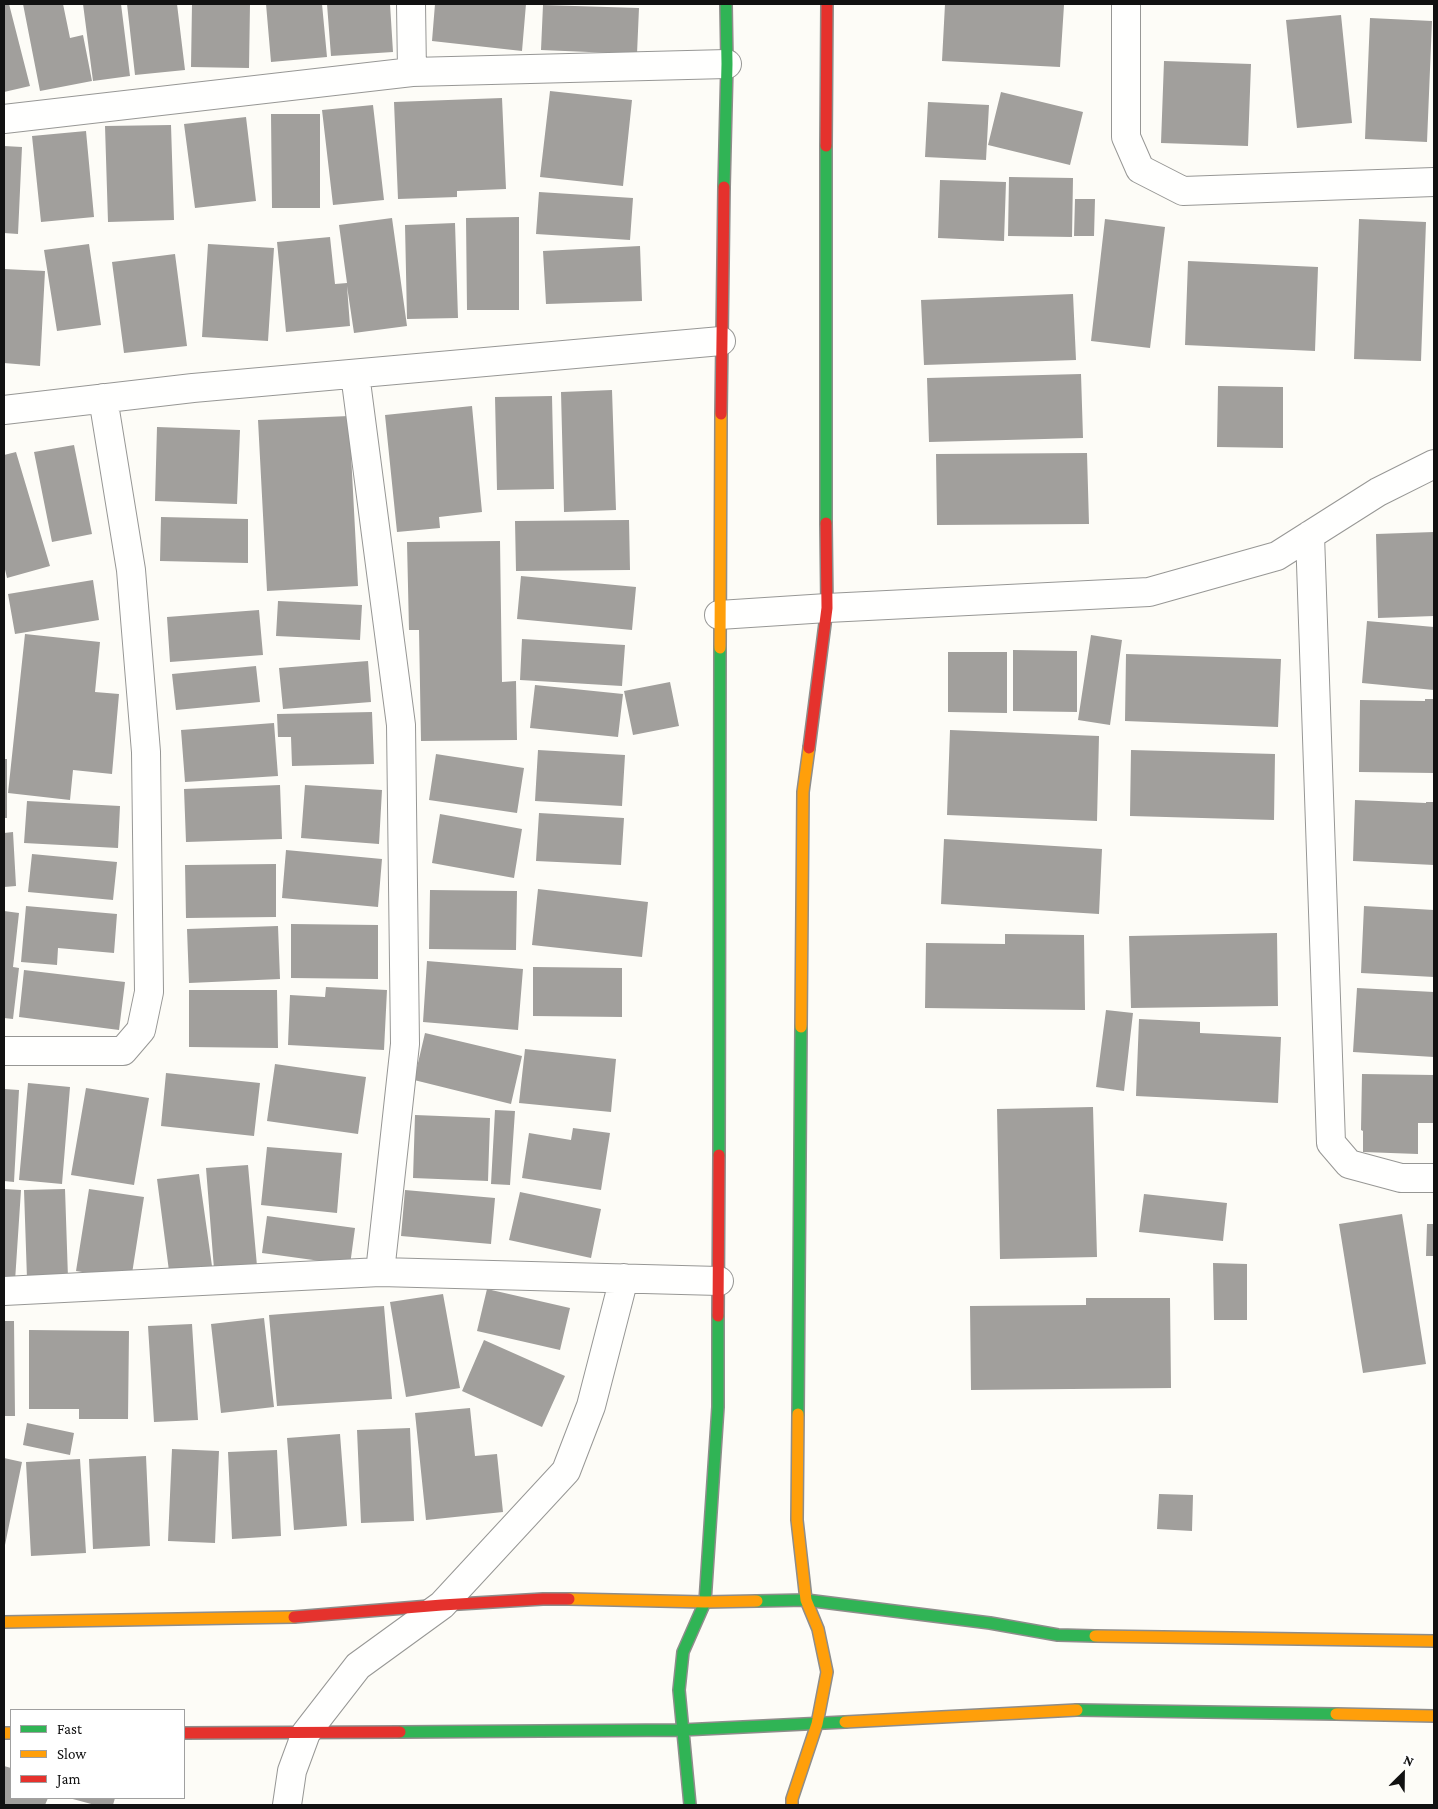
<!DOCTYPE html>
<style>
body{margin:0}
#map{position:relative;width:1438px;height:1809px;overflow:hidden;background:#fdfcf7;font-family:"Crimson Pro",serif}
canvas{display:block}
.frame{position:absolute;inset:0;border:5px solid #111;pointer-events:none}
.legend{position:absolute;left:10px;top:1709px;width:175px;height:90px;box-sizing:border-box;background:#fff;border:1px solid #a0a0a0;margin:0;padding:6px 9px;list-style:none;font-size:15px;color:#111}
.legend li{display:flex;align-items:center;gap:10px;height:25px}
.legend b{width:25px;border:1px solid #a0a0a0}
.north{position:absolute;left:1378px;top:1749px;width:50px;height:50px;-webkit-text-stroke:4px #fff;paint-order:stroke;rotate:23deg;font-size:14px;font-weight:700;line-height:20px;text-align:center;color:#111}
.north::after{content:'';display:block;margin:auto;width:18px;height:22px;background:#111;clip-path:polygon(50% 0,100% 100%,50% 72%,0 100%)}
</style>
<div id="map">
<canvas width="1438" height="1809"></canvas>
<div class="frame"></div>
<ul class="legend">
<li><b style="height:6px;background:#30b455"></b>Fast</li>
<li><b style="height:6px;background:#ff9f0a"></b>Slow</li>
<li><b style="height:6px;background:#e5322d"></b>Jam</li>
</ul>
<div class="north">N</div>
</div>
<script>
const ctx = document.querySelector('canvas').getContext('2d');
ctx.lineJoin = 'round';
function paint(path, color) { ctx.fillStyle = color; ctx.fill(path, 'evenodd'); }
const poly = rows => new Path2D(rows.map(r => 'M' + r).join(''));
function stroke(path, color, width, dash) { ctx.strokeStyle = color; ctx.lineWidth = width; ctx.lineCap = dash ? 'butt' : 'round'; ctx.setLineDash(dash || []); ctx.stroke(path); }
paint(poly([
 [4,4,9,4,30,86,4,92],
 [23,4,63,4,70,38,83,35,92,81,40,91],
 [83,4,121,4,130,76,93,81],
 [127,4,177,4,185,70,135,75],
 [192,4,250,4,249,68,191,67],
 [266,4,322,4,327,57,271,62],
 [327,4,390,4,393,52,331,56],
 [435,4,526,4,522,51,432,41],
 [945,4,1064,5,1060,67,942,61],
 [543,5,639,8,637,54,541,50],
 [1341,15,1352,123,1297,128,1286,20],
 [1370,18,1432,21,1427,142,1365,139],
 [1164,61,1251,64,1248,146,1161,143],
 [550,91,632,100,623,186,540,177],
 [1001,92,1083,112,1070,165,988,145],
 [502,98,506,189,457,191,457,197,398,199,394,102],
 [928,102,989,105,986,160,925,157],
 [373,105,384,200,333,205,322,110],
 [271,114,320,114,320,208,272,208],
 [246,117,256,201,195,208,184,124],
 [171,125,174,220,108,222,105,126],
 [86,131,94,217,41,222,32,136],
 [4,146,22,147,18,234,4,233],
 [1009,177,1073,178,1072,237,1008,236],
 [940,180,1006,182,1004,241,938,238],
 [539,192,633,198,630,240,536,234],
 [1075,199,1095,199,1094,236,1074,236],
 [519,217,519,310,467,310,466,218],
 [392,218,407,326,354,333,347,286,350,326,286,332,277,242,330,237,335,284,347,283,339,225],
 [1105,219,1165,227,1150,348,1091,341],
 [1359,219,1426,222,1421,361,1354,359],
 [455,223,458,318,407,319,405,225],
 [89,244,101,325,57,331,44,250],
 [208,244,274,248,268,341,202,337],
 [640,246,642,301,546,304,543,251],
 [175,254,187,346,124,353,112,262],
 [1188,261,1318,267,1315,351,1185,345],
 [4,269,45,271,40,366,4,363],
 [1073,294,1076,360,924,365,921,300],
 [1081,374,1083,438,929,442,927,378],
 [1218,386,1283,387,1283,448,1217,447],
 [612,390,616,510,564,512,561,392],
 [552,396,554,489,497,490,495,397],
 [472,406,482,512,439,517,440,528,397,532,385,415],
 [349,416,358,586,267,591,258,420],
 [157,427,240,430,237,504,155,501],
 [74,445,92,534,52,542,34,452],
 [16,452,50,566,7,578,4,565,4,455],
 [1087,453,1089,524,937,525,936,454],
 [161,517,248,519,248,563,160,561],
 [629,520,630,570,516,571,515,521],
 [1434,532,1434,616,1378,618,1376,534],
 [500,541,502,682,516,681,517,740,421,741,419,630,409,630,407,542],
 [521,576,636,587,632,630,517,619],
 [93,580,99,620,15,634,8,594],
 [278,601,362,605,360,640,276,636],
 [259,610,263,655,170,662,167,617],
 [1367,621,1434,627,1434,690,1362,683],
 [25,634,100,642,95,692,119,694,112,774,73,770,70,800,8,793],
 [1091,635,1122,640,1110,725,1078,720],
 [522,639,625,645,622,686,520,680],
 [1013,650,1077,651,1077,712,1013,711],
 [948,652,1007,652,1007,713,948,712],
 [1126,654,1281,659,1278,727,1125,721],
 [368,661,371,702,283,709,279,668],
 [256,666,260,702,176,710,172,674],
 [670,682,679,726,633,735,624,691],
 [535,685,623,694,618,737,530,728],
 [1425,699,1434,699,1434,773,1359,772,1360,700,1425,701],
 [372,712,374,764,292,766,291,737,278,737,277,714],
 [274,723,278,776,185,782,181,730],
 [950,730,1099,736,1097,821,947,815],
 [538,750,625,755,622,806,535,801],
 [1131,750,1275,754,1274,820,1130,816],
 [436,754,524,768,517,813,429,800],
 [4,759,7,759,7,818,4,818],
 [280,785,282,839,186,842,184,789],
 [305,785,382,790,379,844,301,838],
 [1355,800,1426,803,1426,802,1434,802,1434,865,1353,861],
 [27,801,120,806,118,848,24,843],
 [539,813,624,818,621,865,536,861],
 [440,814,522,829,514,878,432,863],
 [13,832,16,886,4,887,4,833],
 [944,839,1102,849,1099,914,941,904],
 [286,850,382,859,378,907,282,898],
 [32,854,117,862,113,900,28,892],
 [276,864,276,917,186,918,185,865],
 [538,889,648,902,642,957,532,945],
 [430,890,517,891,516,950,429,949],
 [26,906,117,914,114,953,58,948,57,965,21,962],
 [1364,906,1434,910,1434,977,1361,973],
 [4,911,19,913,13,967,19,968,13,1019,4,1018],
 [291,924,378,925,378,979,291,978],
 [278,926,280,979,189,983,187,929],
 [1277,933,1278,1006,1131,1008,1129,936],
 [1005,934,1084,935,1085,1010,925,1008,926,943,1005,944],
 [427,961,523,969,518,1030,423,1022],
 [533,967,622,968,622,1017,533,1016],
 [24,970,125,982,119,1030,19,1017],
 [326,987,387,990,384,1050,288,1045,290,995,325,997],
 [1357,988,1434,992,1434,1057,1353,1052],
 [189,990,277,990,278,1048,189,1047],
 [1106,1010,1133,1013,1124,1091,1096,1087],
 [1139,1019,1200,1022,1200,1033,1281,1037,1278,1103,1136,1096],
 [425,1033,522,1056,511,1104,414,1080],
 [525,1049,616,1059,611,1112,519,1103],
 [275,1064,366,1077,358,1134,267,1121],
 [166,1073,260,1083,254,1136,161,1126],
 [1362,1074,1434,1075,1434,1123,1418,1123,1418,1154,1363,1152,1363,1131,1361,1130],
 [28,1083,70,1087,62,1184,19,1180],
 [86,1088,149,1098,134,1185,71,1175],
 [4,1089,19,1090,14,1182,4,1181],
 [1093,1107,1097,1257,1000,1259,997,1109],
 [495,1110,515,1111,510,1185,491,1184],
 [415,1115,490,1118,488,1181,413,1178],
 [573,1128,610,1133,601,1190,522,1178,529,1133,571,1140],
 [267,1147,342,1153,337,1213,261,1205],
 [248,1165,257,1266,214,1269,206,1168],
 [199,1174,212,1266,169,1271,157,1179],
 [4,1189,21,1190,15,1281,4,1280],
 [65,1189,68,1278,27,1279,24,1190],
 [89,1189,144,1197,131,1280,76,1271],
 [405,1190,495,1198,491,1244,401,1236],
 [520,1192,601,1209,591,1258,509,1240],
 [1144,1194,1227,1203,1223,1241,1139,1232],
 [1402,1214,1426,1364,1363,1373,1339,1224],
 [267,1216,355,1228,350,1265,262,1253],
 [1427,1224,1434,1224,1434,1256,1426,1256],
 [1213,1263,1247,1264,1247,1320,1214,1320],
 [487,1289,570,1308,560,1350,477,1331],
 [443,1294,460,1388,406,1397,390,1302],
 [1086,1298,1170,1298,1171,1388,971,1390,970,1306,1086,1305],
 [384,1306,392,1399,277,1406,269,1315],
 [264,1318,274,1407,221,1413,211,1324],
 [4,1321,14,1321,15,1416,4,1416],
 [192,1324,198,1420,154,1422,148,1326],
 [29,1330,129,1331,128,1419,79,1419,79,1409,29,1409],
 [484,1340,565,1376,542,1427,462,1391],
 [470,1408,475,1456,497,1454,503,1512,426,1520,415,1413],
 [27,1423,74,1433,70,1455,23,1445],
 [410,1428,414,1521,361,1523,357,1430],
 [340,1434,347,1526,294,1530,287,1438],
 [172,1449,219,1451,215,1543,168,1541],
 [277,1450,281,1536,232,1539,228,1452],
 [146,1456,150,1546,93,1549,89,1459],
 [4,1458,22,1462,5,1545,4,1545],
 [80,1459,86,1553,31,1556,26,1462],
 [1159,1494,1193,1495,1192,1531,1157,1529],
 [4,1766,11,1768,11,1798,48,1798,45,1805,4,1805],
 [69,1798,115,1798,113,1805,95,1805]
]), '#a19f9c');
const street = poly([
 [411,4,412,72],
 [1126,4,1126,137,1140,169,1183,191,1434,182],
 [4,119,412,72,727,64],
 [355,374,401,725,405,1044,380,1272],
 [4,410,193,388,721,341],
 [1310,535,1331,1143,1349,1164,1401,1178,1434,1178],
 [719,615,827,608,1149,592,1277,556,1378,492,1434,464],
 [4,1051,123,1051,141,1030,149,992,146,752,131,570,103,398],
 [4,1291,380,1272,719,1281],
 [287,1805,292,1771,306,1733,358,1666,442,1605,566,1471,591,1406,624,1278]
]);
const fast = poly([
 [724,187,727,64,726,4],
 [826,523,826,146],
 [719,1155,720,648],
 [798,1414,801,1027],
 [757,1601,806,1600,990,1623,1058,1635,1095,1636],
 [1077,1710,1336,1714],
 [400,1732,682,1730,845,1722],
 [690,1805,679,1690,683,1652,705,1602,718,1407,718,1316]
]);
const slow = poly([
 [720,648,721,414],
 [801,1027,803,792,809,748],
 [569,1599,705,1602,757,1601],
 [4,1622,294,1617],
 [1095,1636,1434,1641],
 [1336,1714,1434,1716],
 [845,1722,1077,1710],
 [4,1733,11,1733],
 [792,1805,792,1799,817,1724,827,1672,818,1629,806,1600,797,1520,798,1414]
]);
const jam = poly([
 [826,146,827,4],
 [721,414,724,187],
 [809,748,827,608,826,523],
 [718,1316,719,1155],
 [294,1617,442,1605,543,1599,569,1599],
 [184,1733,400,1732]
]);
stroke(street, '#979795', 30);
stroke(fast, '#8e8d8b', 14);
stroke(slow, '#8e8d8b', 14);
stroke(jam, '#8e8d8b', 14);
stroke(street, '#fffffe', 28);
stroke(fast, '#30b455', 11);
stroke(slow, '#ff9f0a', 11);
stroke(jam, '#e5322d', 11);
</script>
